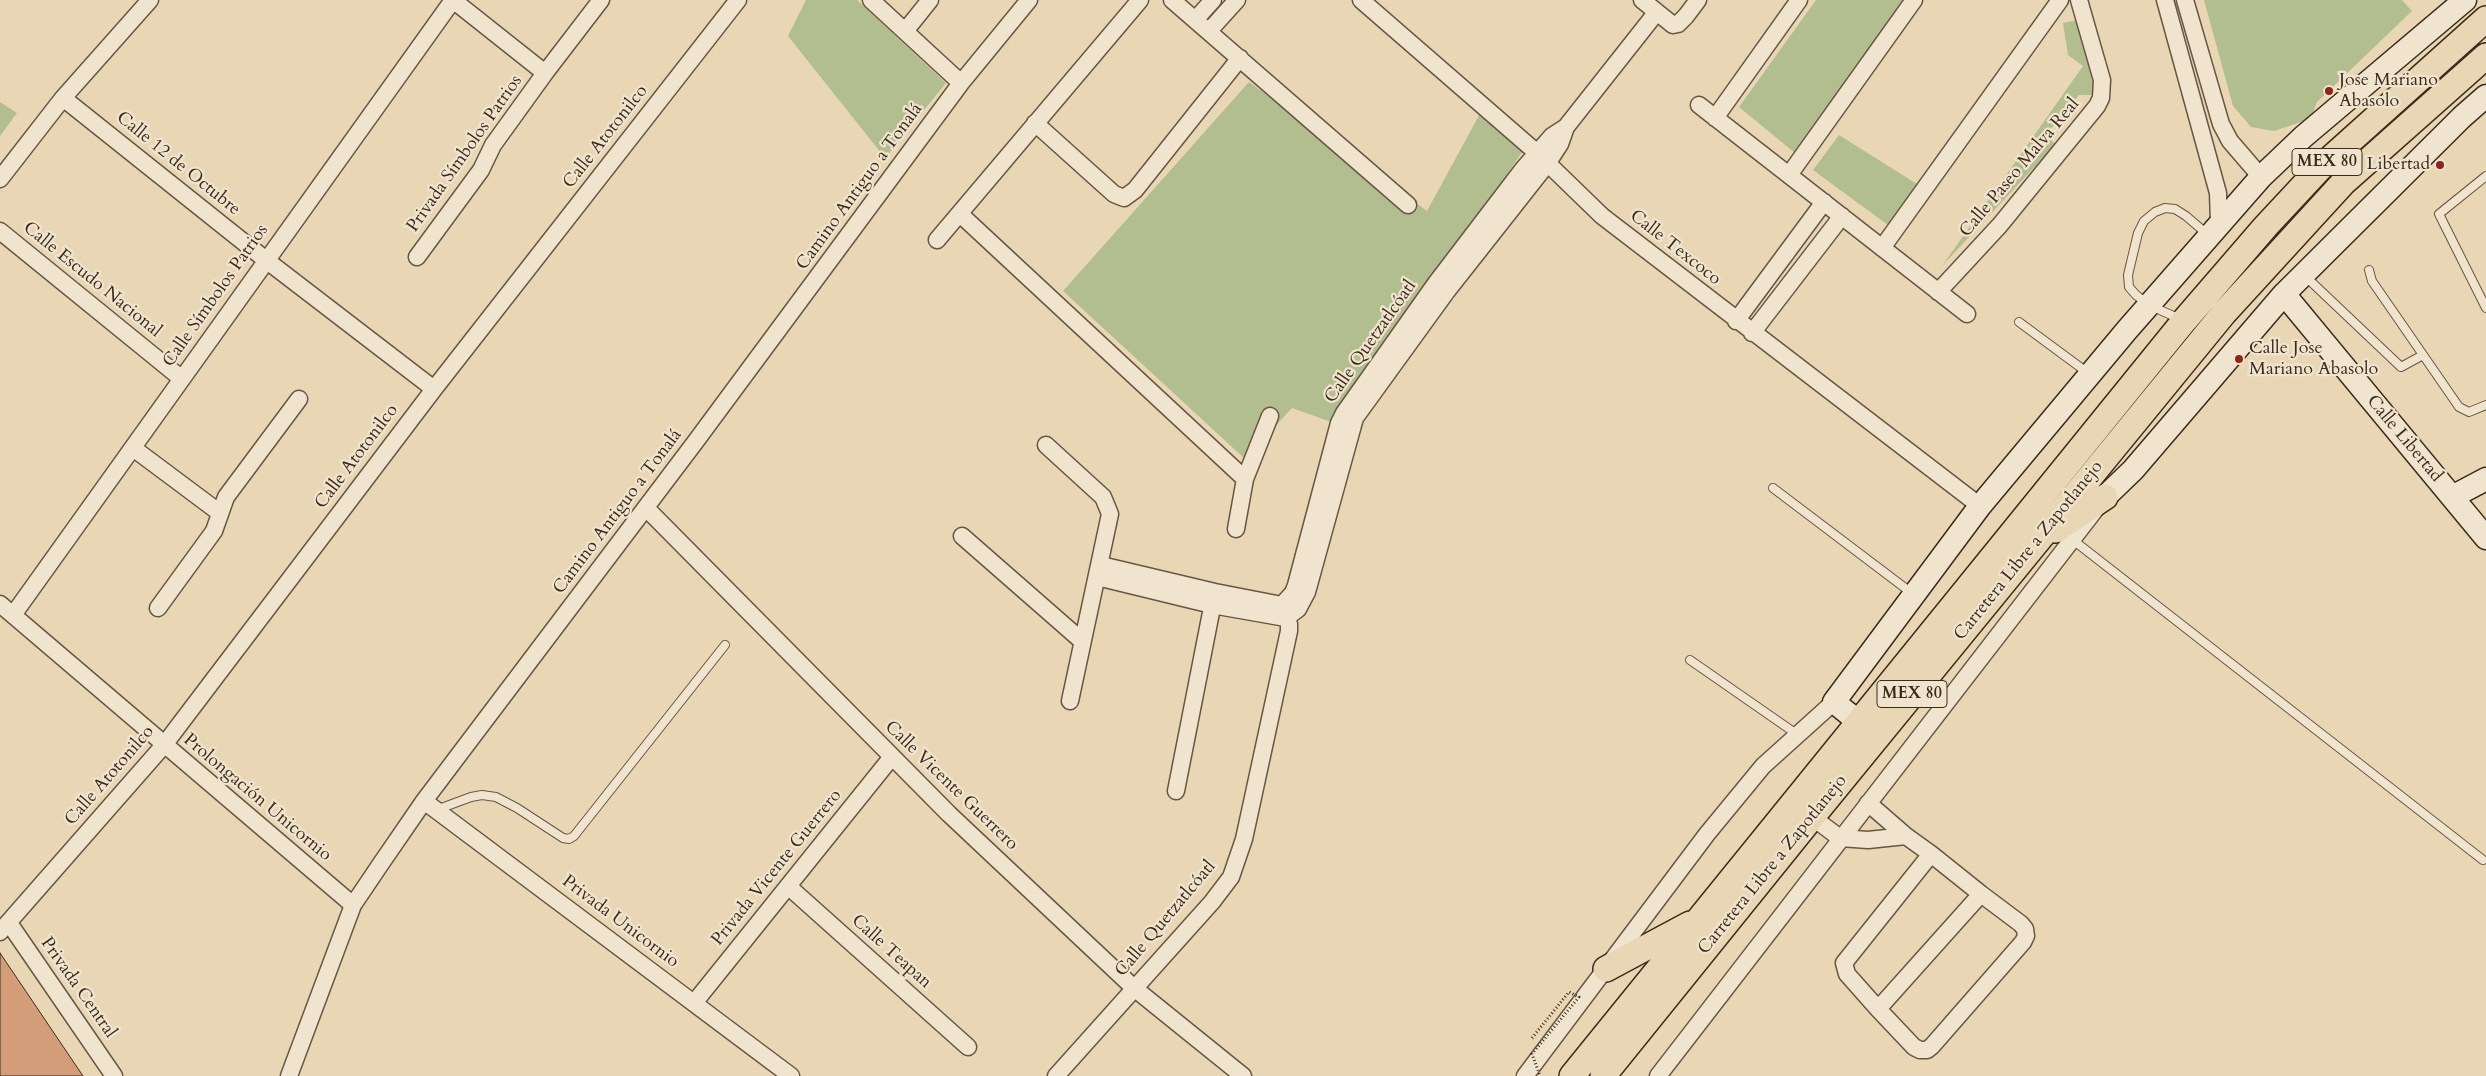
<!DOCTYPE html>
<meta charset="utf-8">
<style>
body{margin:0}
canvas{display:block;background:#e9d6b5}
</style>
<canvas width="2486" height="1076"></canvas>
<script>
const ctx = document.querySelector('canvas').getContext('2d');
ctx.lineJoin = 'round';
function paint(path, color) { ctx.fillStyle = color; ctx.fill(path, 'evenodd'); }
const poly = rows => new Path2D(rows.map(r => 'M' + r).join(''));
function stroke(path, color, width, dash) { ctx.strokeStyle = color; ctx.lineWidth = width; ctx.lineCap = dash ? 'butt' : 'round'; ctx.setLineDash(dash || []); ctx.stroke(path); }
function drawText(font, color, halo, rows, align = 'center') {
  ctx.font = font + ' Cardo,serif'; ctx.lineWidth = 4.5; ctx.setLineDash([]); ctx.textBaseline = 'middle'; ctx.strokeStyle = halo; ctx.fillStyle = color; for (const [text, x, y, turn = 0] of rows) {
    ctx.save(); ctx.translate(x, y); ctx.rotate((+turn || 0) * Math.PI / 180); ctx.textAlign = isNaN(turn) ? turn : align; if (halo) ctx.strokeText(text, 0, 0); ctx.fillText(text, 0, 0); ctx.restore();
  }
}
paint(poly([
 [806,0,857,0,946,83,885,158,788,36],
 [1816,0,1907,0,1795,153,1739,107],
 [2204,0,2402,0,2412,11,2317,102,2310,119,2274,131,2251,127,2233,106],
 [2077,20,2096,95,2079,95,2045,136,2056,144,1942,266,2083,66,2068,55,2063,23],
 [1249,82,1427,211,1483,108,1525,148,1334,423,1292,408,1245,459,1063,291],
 [0,102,17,113,0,136],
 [1839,135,1920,186,1892,228,1813,170]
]), '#b3be90');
const building = poly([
 [0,953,83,1076,0,1076,0,953]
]);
paint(building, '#d29d78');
stroke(building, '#3b2b1b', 1);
const lane = poly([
 [2486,176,2439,214,2486,308],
 [2369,270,2372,281,2459,407,2469,412,2486,405],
 [2305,276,2401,367,2423,355],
 [2180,319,2149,305,2136,295,2129,287,2128,275,2138,233,2144,221,2155,212,2165,208,2175,209,2186,216,2207,234],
 [2019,322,2088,373],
 [1773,488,1913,594],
 [2073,540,2483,860],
 [1690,660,1798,735],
 [436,810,471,797,482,795,496,797,517,808,563,838,569,839,574,836,725,645]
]);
const street = poly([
 [453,0,545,73],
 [871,0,961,83],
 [1172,0,1408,205],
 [1361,0,1536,152,1602,216,1980,506],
 [1642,0,1673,25,1678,24,1686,16,1698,0],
 [2165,0,2218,193,2219,223],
 [2185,0,2221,124,2230,141,2261,177],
 [1195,20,1213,0],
 [906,30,930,0],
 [1209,31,1237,0],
 [63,98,266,260,434,389],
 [1699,105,1967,314],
 [1715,118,1799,0],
 [1035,123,1114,194,1124,198,1135,190,1240,58],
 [1789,175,1914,0],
 [0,179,63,98,150,0],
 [960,214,1245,479],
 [0,231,182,379],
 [937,240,1140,0],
 [1882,248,2060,0],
 [417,257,481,170,493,145,545,73,601,0],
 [1938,292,2000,225,2097,106,2101,98,2102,80,2079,0],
 [1736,321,1824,202],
 [1752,333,1842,216],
 [1046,445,1103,497,1110,514,1070,701],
 [133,448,220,513],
 [646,508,949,814,1134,988,1243,1076],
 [1236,529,1245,479,1270,416],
 [962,536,1082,641],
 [1101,565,1215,592,1282,605],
 [1097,577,1212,605,1286,618,1298,609,1307,592,1355,418,1447,291,1547,164,1560,144,1566,127],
 [0,604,353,905],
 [1282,605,1293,593,1296,585,1339,423,1344,413,1436,283,1523,169,1552,136,1566,127,1656,13],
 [158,608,214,531,226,497,299,399],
 [13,615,453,0],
 [1176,791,1215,592],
 [424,801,791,1076],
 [1868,803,1906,836,1931,854,1981,894,2021,924,2025,929,2026,936,2023,942,1932,1046,1927,1050,1920,1050,1914,1047,1878,1009,1847,974,1844,963,1931,854],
 [1812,817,1840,838,1868,840,1906,836],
 [789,887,968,1047],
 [9,923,114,1076],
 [0,932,164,745,434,389,738,0],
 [694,1003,891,758],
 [1878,1009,1981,894],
 [289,1076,353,905,380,865,424,801,696,441,961,83,1029,0],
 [1056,1076,1212,902,1231,877,1244,839,1289,631,1289,624,1284,609],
 [1525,1076,1707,834,1763,766,1834,702],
 [1658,1076,2095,510]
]);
const secondary = poly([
 [2284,294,2486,538],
 [2105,497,2133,470,2284,294,2462,117,2486,96],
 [2452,497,2486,479],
 [1860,723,1834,702,1980,506,2127,330,2261,177,2303,137,2465,0]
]);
const primary = poly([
 [2056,530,2105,497],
 [1606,969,1690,924],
 [1572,1076,2184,321,2266,226,2321,167,2486,19],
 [1603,1076,1812,817,2224,313,2343,183,2486,56]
]);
stroke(lane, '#665642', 10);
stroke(street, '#665642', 19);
stroke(secondary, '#3b2b1b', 25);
stroke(primary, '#3b2b1b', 28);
stroke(lane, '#f1e4cf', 8);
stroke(street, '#f1e4cf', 16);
stroke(secondary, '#f1e4cf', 22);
stroke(primary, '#e9d6b5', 25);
stroke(poly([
 [1532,1038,1569,992,1579,997,1532,1054,1540,1076]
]), '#3b2b1b', 3, [1, 2.5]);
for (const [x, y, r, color] of [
 [2329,91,5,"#8f2418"],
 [2440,165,5,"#8f2418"],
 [2239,359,5,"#8f2418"]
]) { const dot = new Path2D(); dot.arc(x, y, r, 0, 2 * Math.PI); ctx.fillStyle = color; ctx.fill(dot); stroke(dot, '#f1e4cf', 2); }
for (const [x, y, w] of [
 [2327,162,70],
 [1912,694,70]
]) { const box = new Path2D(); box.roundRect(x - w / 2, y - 13.5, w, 27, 4); ctx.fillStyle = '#f1e4cf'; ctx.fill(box); stroke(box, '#3b2b1b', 1); }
drawText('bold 16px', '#3b2b1b', null, [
 ["MEX 80",2327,162],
 ["MEX 80",1912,694]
]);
drawText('18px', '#3b2b1b', '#f1e4cf', [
 ["Jose Mariano",2339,81],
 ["Abasolo",2339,102],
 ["Libertad",2430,165,"right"],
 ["Calle Jose",2249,349],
 ["Mariano Abasolo",2249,370]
], 'left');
drawText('18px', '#3b2b1b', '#f1e4cf', [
 ["Calle Atotonilco",606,137,-52],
 ["Privada Símbolos Patrios",465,154,-55],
 ["Calle 12 de Octubre",178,164,39],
 ["Calle Paseo Malva Real",2020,168,-50],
 ["Camino Antiguo a Tonalá",860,187,-54],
 ["Calle Texcoco",1675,248,38],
 ["Calle Escudo Nacional",92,280,39],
 ["Calle Símbolos Patrios",216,296,-55],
 ["Calle Quetzatlcóatl",1371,342,-55],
 ["Calle Libertad",2404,439,50],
 ["Calle Atotonilco",357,457,-53],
 ["Camino Antiguo a Tonalá",618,512,-53],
 ["Carretera Libre a Zapotlanejo",2029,551,-51],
 ["Calle Atotonilco",110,776,-49],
 ["Calle Vicente Guerrero",951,786,44],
 ["Prolongación Unicornio",257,798,40],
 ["Carretera Libre a Zapotlanejo",1773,865,-51],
 ["Privada Vicente Guerrero",777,868,-51],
 ["Calle Quetzatlcóatl",1166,919,-50],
 ["Privada Unicornio",620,922,37],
 ["Calle Teapan",891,952,42],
 ["Privada Central",78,988,55]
]);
</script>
